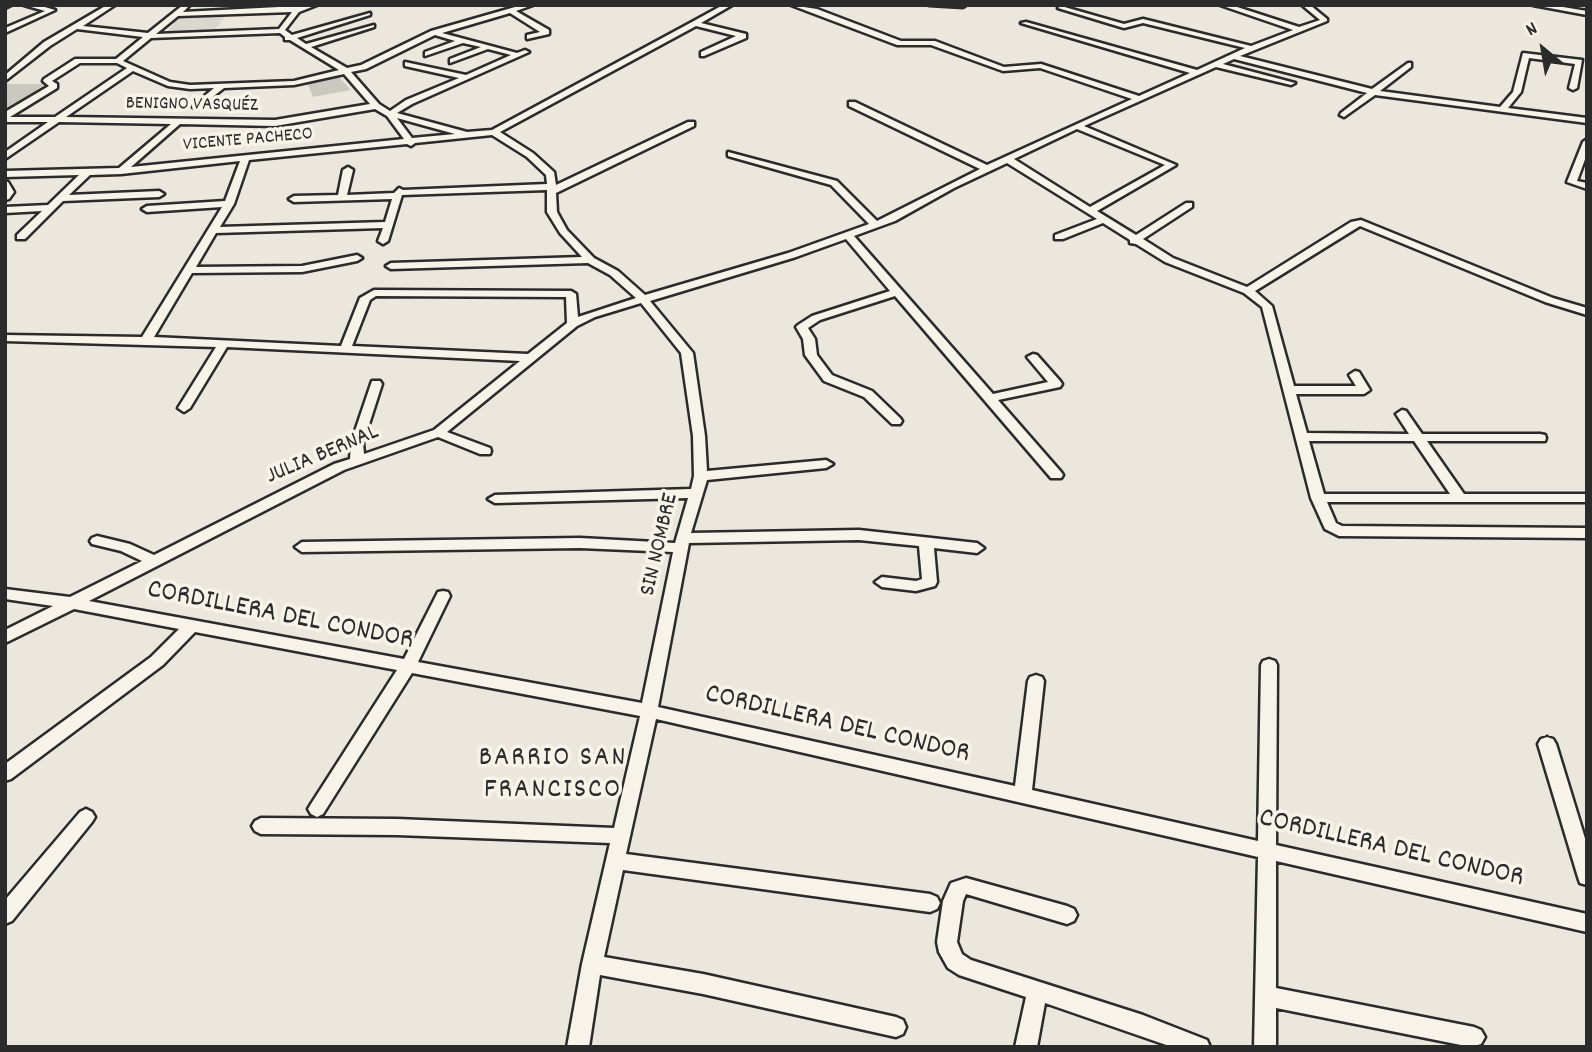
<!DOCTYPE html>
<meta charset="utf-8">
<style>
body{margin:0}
#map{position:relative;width:1592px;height:1052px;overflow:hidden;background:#ebe7dd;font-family:Dekko,sans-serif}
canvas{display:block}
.frame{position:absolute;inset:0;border:7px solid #2b2b2b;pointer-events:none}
.north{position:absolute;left:1508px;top:14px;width:70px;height:70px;-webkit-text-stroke:5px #f7f3e8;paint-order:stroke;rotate:330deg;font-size:19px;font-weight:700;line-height:28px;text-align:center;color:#2b2b2b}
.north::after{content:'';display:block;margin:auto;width:24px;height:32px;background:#2b2b2b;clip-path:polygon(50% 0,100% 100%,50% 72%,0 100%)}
</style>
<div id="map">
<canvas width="1592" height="1052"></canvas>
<div class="frame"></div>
<div class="north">N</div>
</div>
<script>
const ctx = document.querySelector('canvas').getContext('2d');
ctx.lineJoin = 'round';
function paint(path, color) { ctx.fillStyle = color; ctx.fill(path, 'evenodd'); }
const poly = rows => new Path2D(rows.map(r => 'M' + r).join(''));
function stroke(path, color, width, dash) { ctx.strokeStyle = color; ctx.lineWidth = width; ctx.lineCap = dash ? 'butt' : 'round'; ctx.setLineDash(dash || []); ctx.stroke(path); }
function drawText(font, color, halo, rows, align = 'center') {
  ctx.font = font + ' Dekko,sans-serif'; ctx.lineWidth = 7; ctx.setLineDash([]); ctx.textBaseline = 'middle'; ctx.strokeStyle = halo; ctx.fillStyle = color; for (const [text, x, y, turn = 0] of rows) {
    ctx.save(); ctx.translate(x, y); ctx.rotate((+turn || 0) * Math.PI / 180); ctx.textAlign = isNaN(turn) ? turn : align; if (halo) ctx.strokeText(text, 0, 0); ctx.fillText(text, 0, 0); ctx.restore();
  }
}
paint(poly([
 [227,14,214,31,166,33,180,15]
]), '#dbd7ce');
paint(poly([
 [338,76,351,90,313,97,307,82],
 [8,84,45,84,5,112,5,86]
]), '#cbc8bf');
const street = poly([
 [5,5,11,5,5,8,5,5],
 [24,5,38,5,55,10,5,33,5,28,45,11,24,5],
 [107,5,115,5,83,26,148,33,183,5,190,5,183,12,317,5,299,12,285,30,292,35,370,13,370,15,297,38,306,44,374,25,374,27,311,47,347,68,361,65,431,31,522,5,533,5,516,11,549,30,549,34,527,39,527,35,540,32,510,13,442,33,517,53,525,50,529,52,412,104,397,113,467,132,492,130,692,22,723,5,732,5,701,23,746,34,746,38,704,56,701,56,701,52,736,36,696,26,500,132,533,153,554,172,556,185,688,122,694,122,694,126,556,193,557,212,567,230,594,258,618,271,645,295,788,253,869,224,831,185,728,156,728,152,837,181,877,221,980,169,849,106,849,102,855,102,987,165,1132,99,1040,68,1003,71,931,45,897,45,791,5,817,9,901,41,935,41,1004,67,1041,64,1139,96,1190,73,1021,23,1026,22,1197,70,1245,48,1143,23,1124,28,1058,8,1061,6,1124,24,1143,19,1251,46,1293,30,1220,5,1231,5,1299,27,1320,20,1302,5,1310,5,1327,19,1327,21,1240,56,1372,89,1408,63,1411,63,1411,67,1380,91,1500,107,1513,92,1523,53,1582,60,1577,88,1573,90,1569,88,1575,64,1529,58,1521,92,1508,108,1587,118,1587,123,1375,95,1344,117,1340,115,1341,113,1367,93,1234,59,1223,64,1295,83,1291,85,1216,67,1084,126,1176,165,1097,211,1136,235,1186,203,1192,203,1192,207,1143,239,1173,258,1247,287,1351,222,1361,220,1553,298,1587,308,1587,315,1545,302,1360,226,1255,291,1272,306,1294,386,1356,386,1349,375,1355,371,1359,372,1370,390,1364,394,1296,394,1307,433,1409,434,1396,414,1402,410,1406,411,1422,434,1540,434,1545,435,1546,438,1545,441,1427,441,1464,494,1587,494,1587,502,1327,502,1336,523,1342,526,1587,528,1587,538,1339,536,1325,529,1311,498,1262,307,1244,293,1165,262,1136,244,1130,243,1130,240,1103,223,1063,239,1055,239,1055,235,1097,219,1007,163,954,188,895,221,854,236,993,394,1048,382,1027,357,1033,354,1037,355,1060,381,1062,384,1060,387,998,400,1061,472,1063,475,1061,478,1051,478,895,296,820,320,808,328,815,339,817,355,832,375,872,391,900,418,902,421,900,424,892,424,864,397,824,381,805,355,803,339,796,327,798,325,812,316,890,291,846,239,796,257,650,301,693,353,705,436,707,471,826,460,833,464,826,468,707,480,691,533,859,530,977,543,984,548,977,553,934,548,937,582,935,586,916,591,882,587,875,582,882,577,916,581,922,579,919,546,859,540,689,543,658,707,1015,786,1028,681,1030,677,1036,675,1042,677,1044,681,1032,790,1258,841,1261,665,1263,661,1269,659,1275,661,1277,665,1276,845,1587,914,1587,932,1276,861,1276,988,1474,1027,1481,1030,1485,1037,1481,1044,1471,1047,1276,1008,1276,1047,1254,1047,1258,857,656,719,626,854,930,894,937,897,940,903,937,909,930,912,623,870,604,957,703,974,896,1017,903,1020,906,1027,903,1034,896,1037,703,994,600,975,589,1047,567,1047,582,964,610,843,397,835,261,834,255,831,252,826,255,821,261,818,397,819,614,828,640,716,412,673,323,814,317,817,311,814,308,809,311,804,397,670,195,632,163,665,11,779,5,781,5,764,151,657,179,629,74,609,5,643,5,630,53,606,5,599,5,589,70,597,142,561,121,551,92,544,90,541,92,538,97,536,130,544,154,555,334,464,350,459,351,443,372,381,380,381,382,384,363,443,364,454,434,430,520,361,227,347,190,408,184,412,178,408,216,347,5,341,5,335,142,337,222,207,147,212,142,209,147,206,225,201,240,161,121,174,90,175,69,195,159,191,164,194,159,197,63,201,25,239,17,239,17,235,42,211,5,213,5,207,48,205,79,175,5,177,5,171,119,168,171,124,59,122,5,159,5,152,48,122,5,122,5,112,49,86,43,81,44,79,75,59,116,59,143,37,77,29,50,46,5,81,5,75,44,42,107,5],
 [292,12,279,29,156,34,178,16,292,12],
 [280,33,285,37,285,40,290,40,339,70,294,81,190,85,170,82,123,61,151,38,280,33],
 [435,35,455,41,425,52,425,56,463,43,481,47,450,59,450,63,488,49,511,55,466,75,405,62,405,66,459,78,406,100,390,111,379,104,351,72,366,69,435,35],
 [80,63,117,63,127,68,55,117,10,117,57,88,57,84,52,81,80,63],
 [133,71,168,86,190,89,214,88,194,105,193,107,197,109,224,88,294,85,344,74,370,104,275,120,66,117,133,71],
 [375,109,387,116,404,139,131,167,180,124,275,126,375,109],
 [397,118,455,134,412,138,397,118],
 [1077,129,1165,165,1090,207,1014,159,1077,129],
 [492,135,527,157,546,175,547,184,403,190,399,188,394,193,347,195,353,170,348,167,343,170,338,195,294,196,289,199,294,202,392,199,385,222,220,227,234,204,249,160,407,144,411,146,415,143,492,135],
 [547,190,547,212,560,233,582,257,391,263,386,266,391,269,588,263,610,275,636,298,578,317,576,294,571,291,374,290,360,298,341,346,154,337,192,273,302,272,357,261,362,258,357,255,302,266,196,267,216,233,383,228,378,241,383,244,388,241,402,195,547,190],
 [376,296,566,297,567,323,528,354,352,346,370,300,376,296],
 [641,303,681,353,693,436,694,476,691,489,495,495,488,499,495,503,688,498,675,543,580,538,302,542,295,547,302,552,580,548,673,552,642,703,418,662,450,596,448,592,443,591,438,592,436,596,404,659,89,601,344,470,438,437,480,454,490,454,491,451,490,448,447,432,577,326,595,317,641,303],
 [1309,441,1414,441,1450,494,1324,494,1309,441],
 [929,5,966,5,963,7,929,5],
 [1533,5,1551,5,1587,11,1587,15,1533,5],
 [1587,139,1587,154,1577,181,1587,183,1587,189,1567,182,1583,142,1587,139],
 [5,181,8,182,14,192,9,199,6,200,5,181],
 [1547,737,1553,739,1556,744,1587,845,1587,885,1580,883,1578,877,1538,744,1541,739,1547,737],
 [86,809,92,812,95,817,92,822,12,921,5,924,5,900,80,812,86,809],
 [966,878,1067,906,1074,909,1077,915,1074,921,1067,924,966,894,963,901,957,942,962,954,971,960,1143,1015,1207,1040,1210,1047,1172,1047,1045,1003,1037,1047,1015,1047,1026,997,959,975,948,968,939,952,937,942,943,901,951,883,966,878]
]);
stroke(street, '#2b2b2b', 5);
paint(street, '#f7f3e8');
drawText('19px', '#2b2b2b', '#f7f3e8', [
 ["BENIGNO VASQUÉZ",192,106,1],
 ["VICENTE PACHECO",248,141,-5]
]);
drawText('23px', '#2b2b2b', '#f7f3e8', [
 ["JULIA BERNAL",323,456,-23],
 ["SIN NOMBRE",661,545,-77]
]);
drawText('28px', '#2b2b2b', '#f7f3e8', [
 ["CORDILLERA DEL CONDOR",280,617,11],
 ["CORDILLERA DEL CONDOR",837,726,13],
 ["CORDILLERA DEL CONDOR",1391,850,13]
]);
ctx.letterSpacing = '2px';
drawText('28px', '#2b2b2b', '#f7f3e8', [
 ["BARRIO SAN",553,760],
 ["FRANCISCO",553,792]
]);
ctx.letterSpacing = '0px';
</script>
